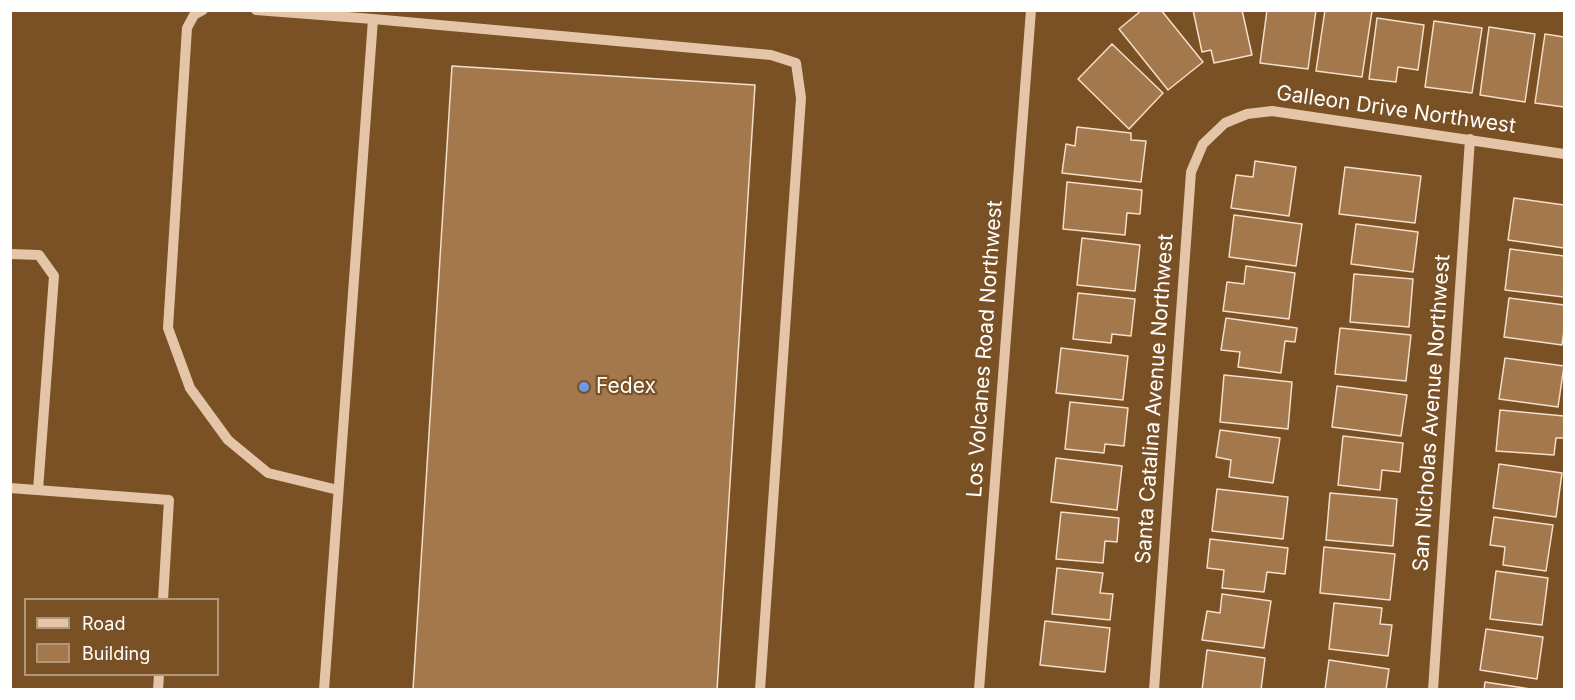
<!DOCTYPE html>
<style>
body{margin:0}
#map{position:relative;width:1575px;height:700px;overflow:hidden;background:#7a5025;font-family:Inter,sans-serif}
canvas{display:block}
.frame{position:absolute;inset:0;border:12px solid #fff;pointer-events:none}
.legend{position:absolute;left:24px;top:598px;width:195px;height:78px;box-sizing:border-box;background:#7a5025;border:2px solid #af967c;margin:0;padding:8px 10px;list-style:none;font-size:18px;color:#fff}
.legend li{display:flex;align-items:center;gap:12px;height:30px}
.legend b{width:30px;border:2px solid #af967c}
</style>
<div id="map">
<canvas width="1575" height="700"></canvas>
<div class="frame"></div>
<ul class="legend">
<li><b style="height:8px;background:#e4c5a8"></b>Road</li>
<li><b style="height:16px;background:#a3784d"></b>Building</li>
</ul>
</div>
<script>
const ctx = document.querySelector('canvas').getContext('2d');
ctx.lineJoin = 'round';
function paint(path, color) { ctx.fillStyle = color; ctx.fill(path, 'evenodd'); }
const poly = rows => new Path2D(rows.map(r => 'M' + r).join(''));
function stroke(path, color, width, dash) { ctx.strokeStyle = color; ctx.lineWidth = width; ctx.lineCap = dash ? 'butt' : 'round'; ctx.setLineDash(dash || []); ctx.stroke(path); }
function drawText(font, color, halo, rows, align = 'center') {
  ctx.font = font + ' Inter,sans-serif'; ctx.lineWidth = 4.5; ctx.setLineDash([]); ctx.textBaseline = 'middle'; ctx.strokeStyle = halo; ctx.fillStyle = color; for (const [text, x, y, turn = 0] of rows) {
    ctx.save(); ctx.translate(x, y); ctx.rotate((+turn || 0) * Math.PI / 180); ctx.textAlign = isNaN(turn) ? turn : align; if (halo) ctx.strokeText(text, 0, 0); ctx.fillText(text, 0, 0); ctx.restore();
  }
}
const building = poly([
 [1142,10,1161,10,1203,62,1168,90,1119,29,1142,10],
 [1193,10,1242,10,1252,55,1214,63,1211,50,1202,52,1193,10],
 [1267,10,1316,10,1308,69,1260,63,1267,10],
 [1325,10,1372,11,1362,77,1316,71,1325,10],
 [1377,18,1424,25,1418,70,1398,67,1396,82,1369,79,1377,18],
 [1434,21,1482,28,1472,93,1425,87,1434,21],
 [1489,27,1535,34,1525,102,1480,95,1489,27],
 [1545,34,1564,37,1564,107,1535,103,1545,34],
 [1112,44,1163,93,1129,129,1078,79,1112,44],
 [452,66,755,85,717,690,413,690,452,66],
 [1077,127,1131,133,1131,140,1146,141,1141,182,1062,173,1066,144,1075,146,1077,127],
 [1255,161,1296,167,1289,216,1231,208,1236,175,1253,177,1255,161],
 [1345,167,1421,176,1415,223,1339,214,1345,167],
 [1067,182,1142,190,1140,214,1127,213,1125,235,1063,229,1067,182],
 [1514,198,1564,205,1564,248,1508,240,1514,198],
 [1234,215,1302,224,1296,266,1229,257,1234,215],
 [1356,224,1418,232,1413,272,1351,264,1356,224],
 [1082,238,1140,245,1135,291,1077,285,1082,238],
 [1510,249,1564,256,1564,297,1505,290,1510,249],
 [1246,266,1295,273,1289,319,1223,311,1227,282,1244,284,1246,266],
 [1354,274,1413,279,1409,327,1350,322,1354,274],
 [1078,293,1135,299,1131,336,1112,334,1111,343,1073,339,1078,293],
 [1509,298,1564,305,1564,331,1562,345,1504,337,1509,298],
 [1226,318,1297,328,1295,342,1285,341,1281,373,1238,367,1240,352,1221,350,1226,318],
 [1340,328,1411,335,1406,381,1335,374,1340,328],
 [1061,348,1128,356,1123,400,1056,393,1061,348],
 [1505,358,1564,366,1558,407,1499,399,1505,358],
 [1224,375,1292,382,1288,429,1220,422,1224,375],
 [1337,386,1407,395,1401,436,1332,427,1337,386],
 [1070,402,1128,408,1124,446,1105,444,1104,453,1065,449,1070,402],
 [1500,410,1564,416,1564,438,1556,438,1554,455,1496,451,1500,410],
 [1220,430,1280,438,1273,483,1229,477,1231,460,1216,457,1220,430],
 [1343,436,1403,443,1400,472,1382,470,1380,490,1338,485,1343,436],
 [1056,458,1122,466,1117,510,1051,502,1056,458],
 [1499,464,1562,473,1556,517,1493,508,1499,464],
 [1217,489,1288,497,1283,539,1212,531,1217,489],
 [1330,493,1397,499,1393,546,1326,540,1330,493],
 [1061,512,1119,518,1117,542,1105,541,1103,563,1056,559,1061,512],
 [1494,517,1553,525,1546,571,1503,565,1505,547,1490,545,1494,517],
 [1210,539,1288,548,1285,574,1267,572,1264,592,1222,588,1224,570,1207,568,1210,539],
 [1324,547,1395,554,1390,600,1320,593,1324,547],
 [1057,568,1103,573,1100,593,1113,594,1110,620,1052,614,1057,568],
 [1496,571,1548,578,1542,625,1490,619,1496,571],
 [1222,594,1271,601,1264,648,1202,640,1207,611,1220,613,1222,594],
 [1334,603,1382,608,1380,624,1392,625,1388,656,1329,649,1334,603],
 [1045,621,1110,628,1105,672,1040,665,1045,621],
 [1486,629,1543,637,1537,679,1480,670,1486,629],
 [1207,650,1265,658,1261,690,1202,690,1207,650],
 [1329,660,1389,669,1386,690,1325,690,1329,660],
 [1485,682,1537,690,1484,690,1485,682]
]);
paint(building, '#a3784d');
stroke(building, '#f3dfcb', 1.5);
stroke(poly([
 [203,10,194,15,187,28,168,328,190,388,228,440,268,473,338,490],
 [256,10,373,19,771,55,796,63,801,98,760,690],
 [10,254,39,255,54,276,38,490],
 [10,488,169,500,163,600],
 [158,690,159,674],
 [324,690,373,19],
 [979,690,1031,10],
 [1154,690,1191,172,1203,144,1225,123,1247,114,1272,111,1564,154],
 [1433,690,1470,139]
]), '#e4c5a8', 10);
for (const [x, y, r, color] of [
 [584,387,6,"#6c99ed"]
]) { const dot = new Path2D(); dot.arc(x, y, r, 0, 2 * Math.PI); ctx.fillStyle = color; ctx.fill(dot); stroke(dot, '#7a5025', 2); }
drawText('21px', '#fff', '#7a5025', [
 ["Galleon Drive Northwest",1396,110,8],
 ["Los Volcanes Road Northwest",985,349,-86],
 ["Santa Catalina Avenue Northwest",1155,399,-86],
 ["San Nicholas Avenue Northwest",1432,413,-86]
]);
drawText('21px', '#fff', '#7a5025', [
 ["Fedex",596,387]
], 'left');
</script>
